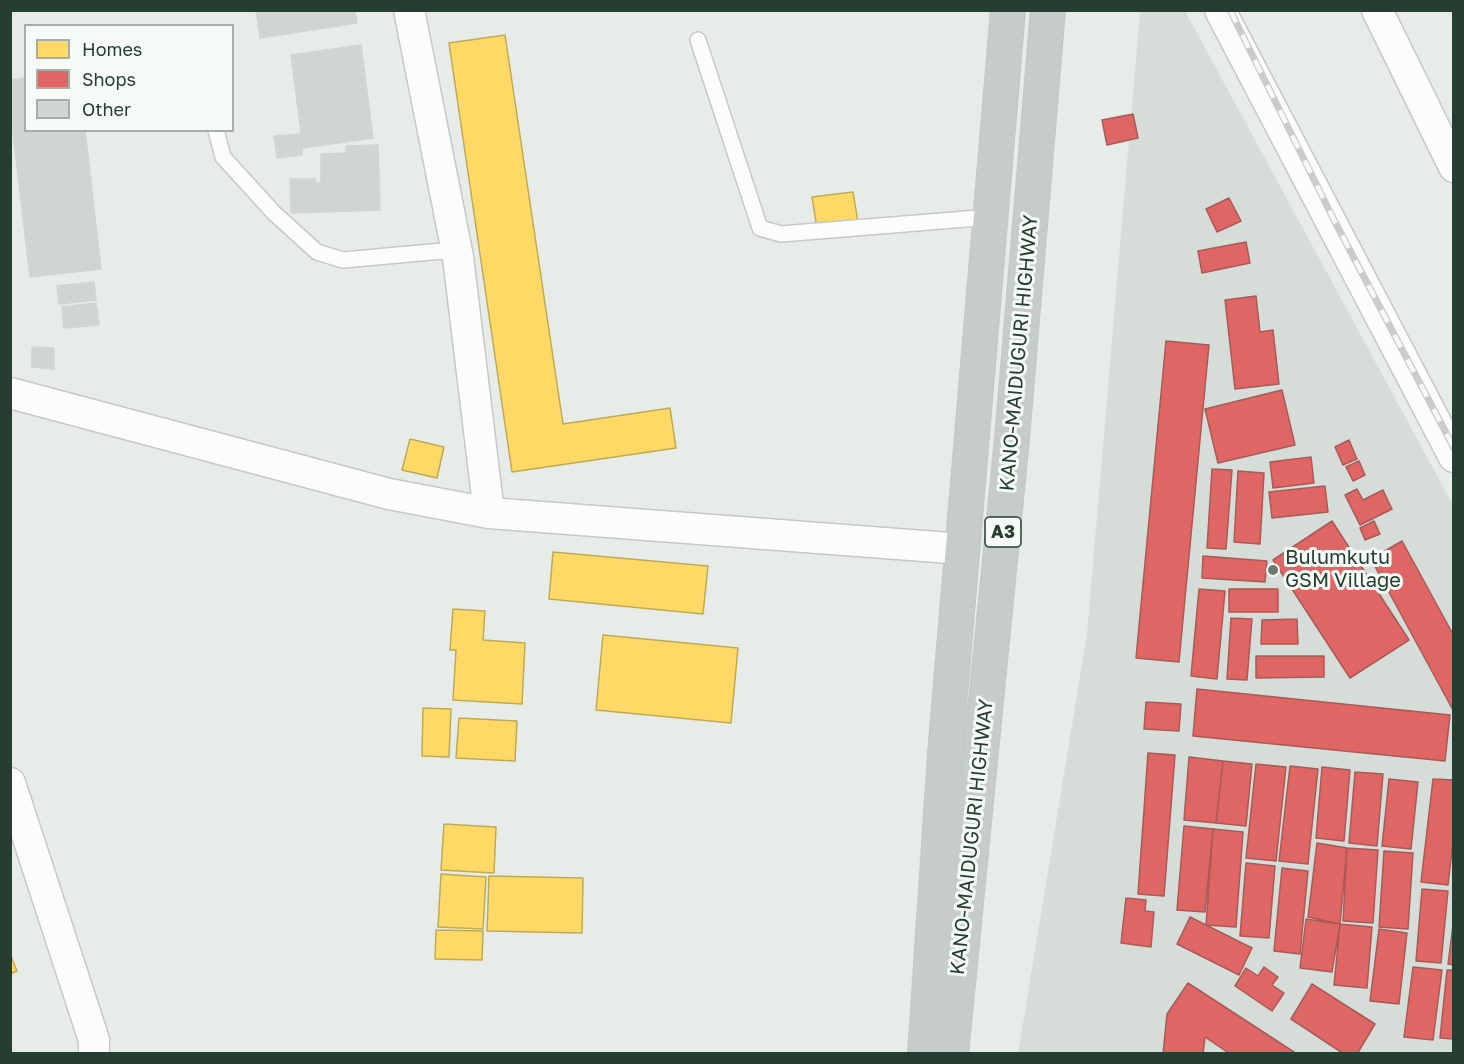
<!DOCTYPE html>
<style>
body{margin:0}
#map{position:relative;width:1464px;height:1064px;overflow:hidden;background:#e8ece9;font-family:"Golos Text",sans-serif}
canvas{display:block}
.frame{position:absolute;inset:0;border:12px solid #263e32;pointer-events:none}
.legend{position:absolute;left:24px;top:24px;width:210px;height:108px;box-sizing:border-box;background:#f6faf7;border:2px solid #a3afa8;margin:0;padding:8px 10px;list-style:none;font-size:18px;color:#263e32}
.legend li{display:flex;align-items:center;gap:12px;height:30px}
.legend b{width:30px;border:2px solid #a3afa8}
</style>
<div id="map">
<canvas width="1464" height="1064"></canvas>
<div class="frame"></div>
<ul class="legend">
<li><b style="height:16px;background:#ffd966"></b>Homes</li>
<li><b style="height:16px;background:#e06666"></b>Shops</li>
<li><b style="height:16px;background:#d0d5d2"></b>Other</li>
</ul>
</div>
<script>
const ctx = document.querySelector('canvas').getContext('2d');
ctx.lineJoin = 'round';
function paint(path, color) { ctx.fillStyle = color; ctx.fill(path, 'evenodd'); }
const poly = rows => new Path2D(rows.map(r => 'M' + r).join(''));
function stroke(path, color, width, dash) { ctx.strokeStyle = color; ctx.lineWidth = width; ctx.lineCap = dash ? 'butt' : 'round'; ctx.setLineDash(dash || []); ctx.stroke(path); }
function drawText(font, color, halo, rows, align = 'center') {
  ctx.font = font + ' "Golos Text",sans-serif'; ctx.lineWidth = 6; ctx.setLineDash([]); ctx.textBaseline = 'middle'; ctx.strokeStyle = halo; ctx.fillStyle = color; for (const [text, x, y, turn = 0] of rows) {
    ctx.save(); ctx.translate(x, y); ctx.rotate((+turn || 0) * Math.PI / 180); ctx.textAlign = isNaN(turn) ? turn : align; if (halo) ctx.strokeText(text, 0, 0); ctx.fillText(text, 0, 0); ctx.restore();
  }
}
paint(poly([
 [1140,11,1185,11,1453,505,1453,1053,1018,1054,1087,634]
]), '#d6ddd8');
const homes = poly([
 [505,35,563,424,670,408,676,448,512,472,449,43,505,35],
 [853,192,858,222,817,229,812,197,853,192],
 [410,439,444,447,437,478,402,470,410,439],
 [553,552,708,566,703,614,549,599,553,552],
 [453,609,485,611,483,640,525,643,522,704,453,700,456,650,450,650,453,609],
 [603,635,738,648,731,723,596,710,603,635],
 [423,708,451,709,449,757,422,756,423,708],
 [459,718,517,721,515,761,456,758,459,718],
 [444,824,496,827,494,873,441,870,444,824],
 [441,874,486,877,483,929,438,927,441,874],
 [489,876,583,878,582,933,487,931,489,876],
 [436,930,483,931,482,960,435,959,436,930],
 [10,954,17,971,10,974,10,954]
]);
paint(homes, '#ffd966');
stroke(homes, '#beaa56', 1.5);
const shops = poly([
 [1133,114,1138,138,1107,145,1102,120,1133,114],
 [1229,198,1241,221,1217,232,1206,209,1229,198],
 [1246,242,1250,263,1202,273,1198,251,1246,242],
 [1256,296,1260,332,1273,330,1279,384,1235,389,1225,300,1256,296],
 [1166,341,1209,345,1179,662,1136,658,1166,341],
 [1282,390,1295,445,1218,463,1205,409,1282,390],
 [1349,440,1357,459,1343,465,1335,447,1349,440],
 [1311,457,1314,483,1273,488,1270,462,1311,457],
 [1359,461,1365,475,1353,481,1346,467,1359,461],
 [1212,469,1232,470,1226,549,1207,548,1212,469],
 [1238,471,1264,473,1260,544,1234,542,1238,471],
 [1325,486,1328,512,1272,518,1269,492,1325,486],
 [1357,489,1363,500,1383,490,1392,509,1360,525,1345,495,1357,489],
 [1332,521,1409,640,1350,678,1273,560,1332,521],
 [1374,521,1380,534,1365,540,1360,528,1374,521],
 [1402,541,1454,636,1454,712,1371,559,1402,541],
 [1203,556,1267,561,1265,582,1202,578,1203,556],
 [1199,589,1225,591,1217,679,1191,676,1199,589],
 [1229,589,1278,589,1278,612,1229,612,1229,589],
 [1231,618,1252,619,1247,680,1227,679,1231,618],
 [1297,619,1298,644,1261,644,1262,620,1297,619],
 [1256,656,1324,656,1324,677,1256,678,1256,656],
 [1197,689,1450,715,1445,761,1193,736,1197,689],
 [1146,702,1181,704,1179,731,1144,729,1146,702],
 [1148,753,1175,755,1164,896,1138,894,1148,753],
 [1189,757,1223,761,1216,823,1184,820,1189,757],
 [1223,761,1252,764,1246,826,1216,823,1223,761],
 [1256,764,1286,767,1276,861,1246,858,1256,764],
 [1290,766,1318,769,1308,864,1279,861,1290,766],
 [1322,767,1350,770,1344,841,1316,838,1322,767],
 [1355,772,1383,774,1377,846,1349,843,1355,772],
 [1389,779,1418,782,1411,849,1382,846,1389,779],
 [1433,779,1454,780,1454,833,1448,885,1421,882,1433,779],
 [1184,826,1213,829,1205,912,1177,910,1184,826],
 [1213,829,1243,832,1236,927,1206,925,1213,829],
 [1317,843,1347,848,1340,924,1308,917,1317,843],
 [1347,848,1378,850,1373,923,1343,921,1347,848],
 [1384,851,1413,853,1408,929,1379,927,1384,851],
 [1246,863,1275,866,1269,938,1240,936,1246,863],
 [1282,868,1308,871,1300,954,1274,951,1282,868],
 [1422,889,1448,891,1441,963,1416,961,1422,889],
 [1126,898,1146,900,1145,911,1154,912,1151,947,1121,943,1126,898],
 [1190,917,1252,948,1239,975,1177,944,1190,917],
 [1454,917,1454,965,1448,964,1454,917],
 [1306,919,1340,924,1332,972,1300,968,1306,919],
 [1340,924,1372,927,1367,988,1334,985,1340,924],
 [1379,929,1407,933,1399,1004,1370,1001,1379,929],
 [1264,967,1278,977,1272,985,1284,993,1272,1011,1235,986,1246,968,1258,976,1264,967],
 [1413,967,1442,970,1433,1040,1404,1037,1413,967],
 [1447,970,1454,970,1454,1039,1440,1038,1447,970],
 [1188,983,1297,1054,1230,1054,1205,1037,1203,1054,1163,1054,1167,1014,1188,983],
 [1312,984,1375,1024,1357,1054,1344,1054,1291,1019,1312,984]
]);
paint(shops, '#e06666');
stroke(shops, '#a85a56', 1.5);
const building = poly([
 [256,10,355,10,357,23,260,38,256,10],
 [361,45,373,138,303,148,291,55,361,45],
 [26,78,26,130,85,130,101,269,30,277,10,108,10,80,26,78],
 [301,134,302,155,277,158,274,136,301,134],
 [378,145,380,210,291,213,290,179,315,179,315,183,321,183,321,154,346,153,346,146,378,145],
 [94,282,96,300,59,304,57,286,94,282],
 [96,303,99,325,64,328,62,307,96,303],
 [32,347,54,348,54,369,32,367,32,347]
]);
paint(building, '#d0d5d2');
stroke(building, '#d1d5d2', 1.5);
const service = poly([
 [698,40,760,228,781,234,991,217],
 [216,130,223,157,274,213,317,252,343,260,442,251,458,257]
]);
const minor = poly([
 [409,10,458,257,489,513],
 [1220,10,1454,457],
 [1377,10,1454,167],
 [10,393,389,494,489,513,963,549],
 [10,783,94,1040,94,1054]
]);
const trunk = poly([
 [925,1054,945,754,1008,10],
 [951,1054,1012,439,1048,10]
]);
stroke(service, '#c5c9c6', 18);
stroke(minor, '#c5c9c6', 33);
stroke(trunk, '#c3cac6', 36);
stroke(service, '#fcfcfc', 15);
stroke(minor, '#fcfcfc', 30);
stroke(trunk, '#c6ccca', 33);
const rail = poly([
 [1230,10,1335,222,1454,448]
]);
stroke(rail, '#c9ccca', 7);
stroke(rail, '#f6faf7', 4.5, [14]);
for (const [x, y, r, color] of [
 [1273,570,6,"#6a7b72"]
]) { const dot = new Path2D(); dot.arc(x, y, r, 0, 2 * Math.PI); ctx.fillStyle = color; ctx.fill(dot); stroke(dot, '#f6faf7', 2); }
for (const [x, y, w] of [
 [1003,532,36]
]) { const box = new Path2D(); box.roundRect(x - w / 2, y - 15, w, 30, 4.5); ctx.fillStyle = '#f6faf7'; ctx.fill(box); stroke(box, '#263e32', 1.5); }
drawText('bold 18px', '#263e32', null, [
 ["A3",1003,532]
]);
drawText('20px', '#263e32', '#f6faf7', [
 ["KANO-MAIDUGURI HIGHWAY",1019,353,-85],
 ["KANO-MAIDUGURI HIGHWAY",972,837,-84]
]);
drawText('20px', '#263e32', '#f6faf7', [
 ["Bulumkutu",1285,558],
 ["GSM Village",1285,581]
], 'left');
</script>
